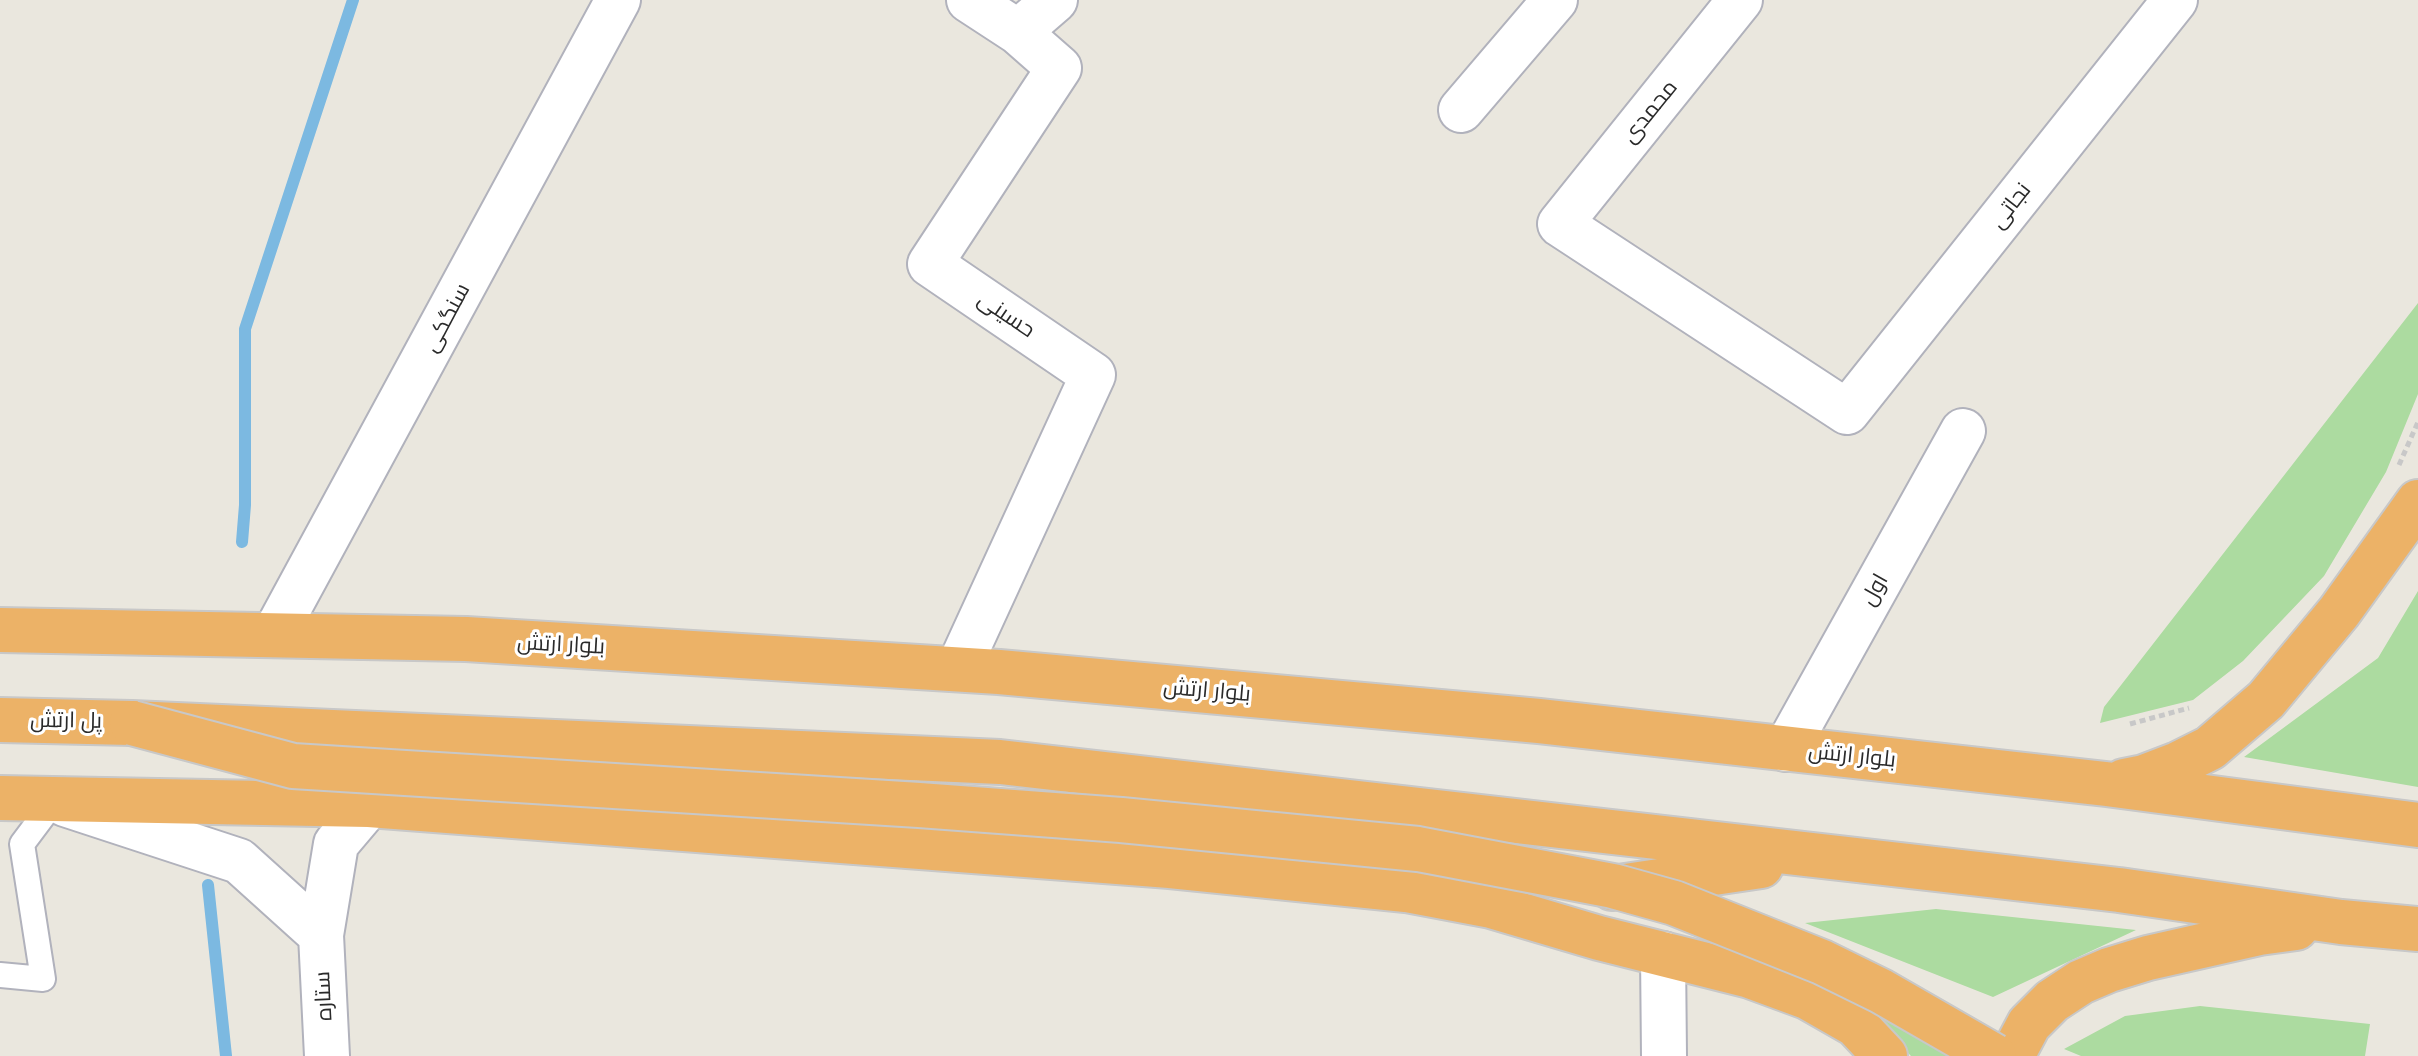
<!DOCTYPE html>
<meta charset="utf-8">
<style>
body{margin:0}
canvas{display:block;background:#eae7de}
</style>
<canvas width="2418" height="1056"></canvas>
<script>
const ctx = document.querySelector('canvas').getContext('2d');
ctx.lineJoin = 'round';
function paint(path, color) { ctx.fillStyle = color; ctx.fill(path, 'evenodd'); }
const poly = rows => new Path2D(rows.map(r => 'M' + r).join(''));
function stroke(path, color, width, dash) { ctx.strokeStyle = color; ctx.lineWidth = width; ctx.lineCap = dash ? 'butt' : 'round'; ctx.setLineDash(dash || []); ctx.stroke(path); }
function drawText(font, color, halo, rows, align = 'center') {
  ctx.font = font + ' "Noto Sans",Cairo,sans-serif'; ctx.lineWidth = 6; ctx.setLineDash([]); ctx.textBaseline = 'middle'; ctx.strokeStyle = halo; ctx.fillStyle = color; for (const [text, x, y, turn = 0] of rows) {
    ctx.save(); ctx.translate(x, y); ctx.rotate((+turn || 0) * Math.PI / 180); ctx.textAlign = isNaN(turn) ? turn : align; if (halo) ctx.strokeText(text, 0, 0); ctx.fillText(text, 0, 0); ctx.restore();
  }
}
paint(poly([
 [2418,303,2418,394,2386,472,2324,576,2243,661,2193,700,2100,723,2104,707],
 [2418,591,2418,787,2244,757,2378,658],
 [1936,909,2136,930,1993,997,1805,923],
 [1843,997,1891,1015,1960,1056,1911,1056,1886,1030],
 [2200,1006,2370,1024,2365,1056,2081,1056,2064,1049,2125,1016]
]), '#acdba0');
stroke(poly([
 [242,542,245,505,245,329,353,0],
 [208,885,226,1056]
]), '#7cb9e1', 12);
const lane = poly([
 [0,975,43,979,22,844,55,800]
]);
const street = poly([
 [1740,0,1560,224,1847,412,2175,0],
 [1018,32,1055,0],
 [1461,110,1555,0],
 [274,635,618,0],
 [958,669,1093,375,930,264,1059,68,1018,32,969,0],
 [1786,749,1963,431],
 [1663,954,1664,1056]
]);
const secondary = poly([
 [65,804,239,861,321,935],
 [327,1056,321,935,336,844,369,805]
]);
const highway = poly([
 [0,630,466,639,999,672,1539,721,2106,784,2418,825],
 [0,720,132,723,1000,762,2119,890,2341,922,2418,929],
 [2124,781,2144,777,2178,764,2210,748,2266,700,2339,612,2418,502],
 [0,798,369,805,1170,866,1406,890,1491,906,1599,938,1750,976,1807,997,1856,1025,1885,1056],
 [1612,888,1761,866],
 [2012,1056,2029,1024,2052,1001,2081,982,2109,970,2148,958,2259,933,2296,928]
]);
stroke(lane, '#b1b2bc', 28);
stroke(street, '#b1b2bc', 48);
stroke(secondary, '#b1b2bc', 48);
stroke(highway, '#c8c8c8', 48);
stroke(poly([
 [2399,465,2418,422],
 [2130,724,2189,708]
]), '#c8c8c8', 5, [6, 4]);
stroke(lane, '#fff', 24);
stroke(street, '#fff', 44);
stroke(secondary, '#fff', 44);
stroke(highway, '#ecb267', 44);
const highwayBridge = poly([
 [132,723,293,766,919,805,1121,820,1418,849,1613,886,1674,903,1822,962,1881,991,1994,1056]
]);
stroke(highwayBridge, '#c8c8c8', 48, []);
stroke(highwayBridge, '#ecb267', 44);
drawText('22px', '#2a2a2a', '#fff', [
 ["محمدی",1650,112,-51],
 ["نجاتی",2011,206,-52],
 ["حسینی",1006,315,34],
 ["سنگکی",447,318,-62],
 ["اول",1875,590,-61],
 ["بلوار ارتش",561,645,3],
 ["بلوار ارتش",1207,691,5],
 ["پل ارتش",66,721,1],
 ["بلوار ارتش",1852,756,6],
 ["ستاره",324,996,-93]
]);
</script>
